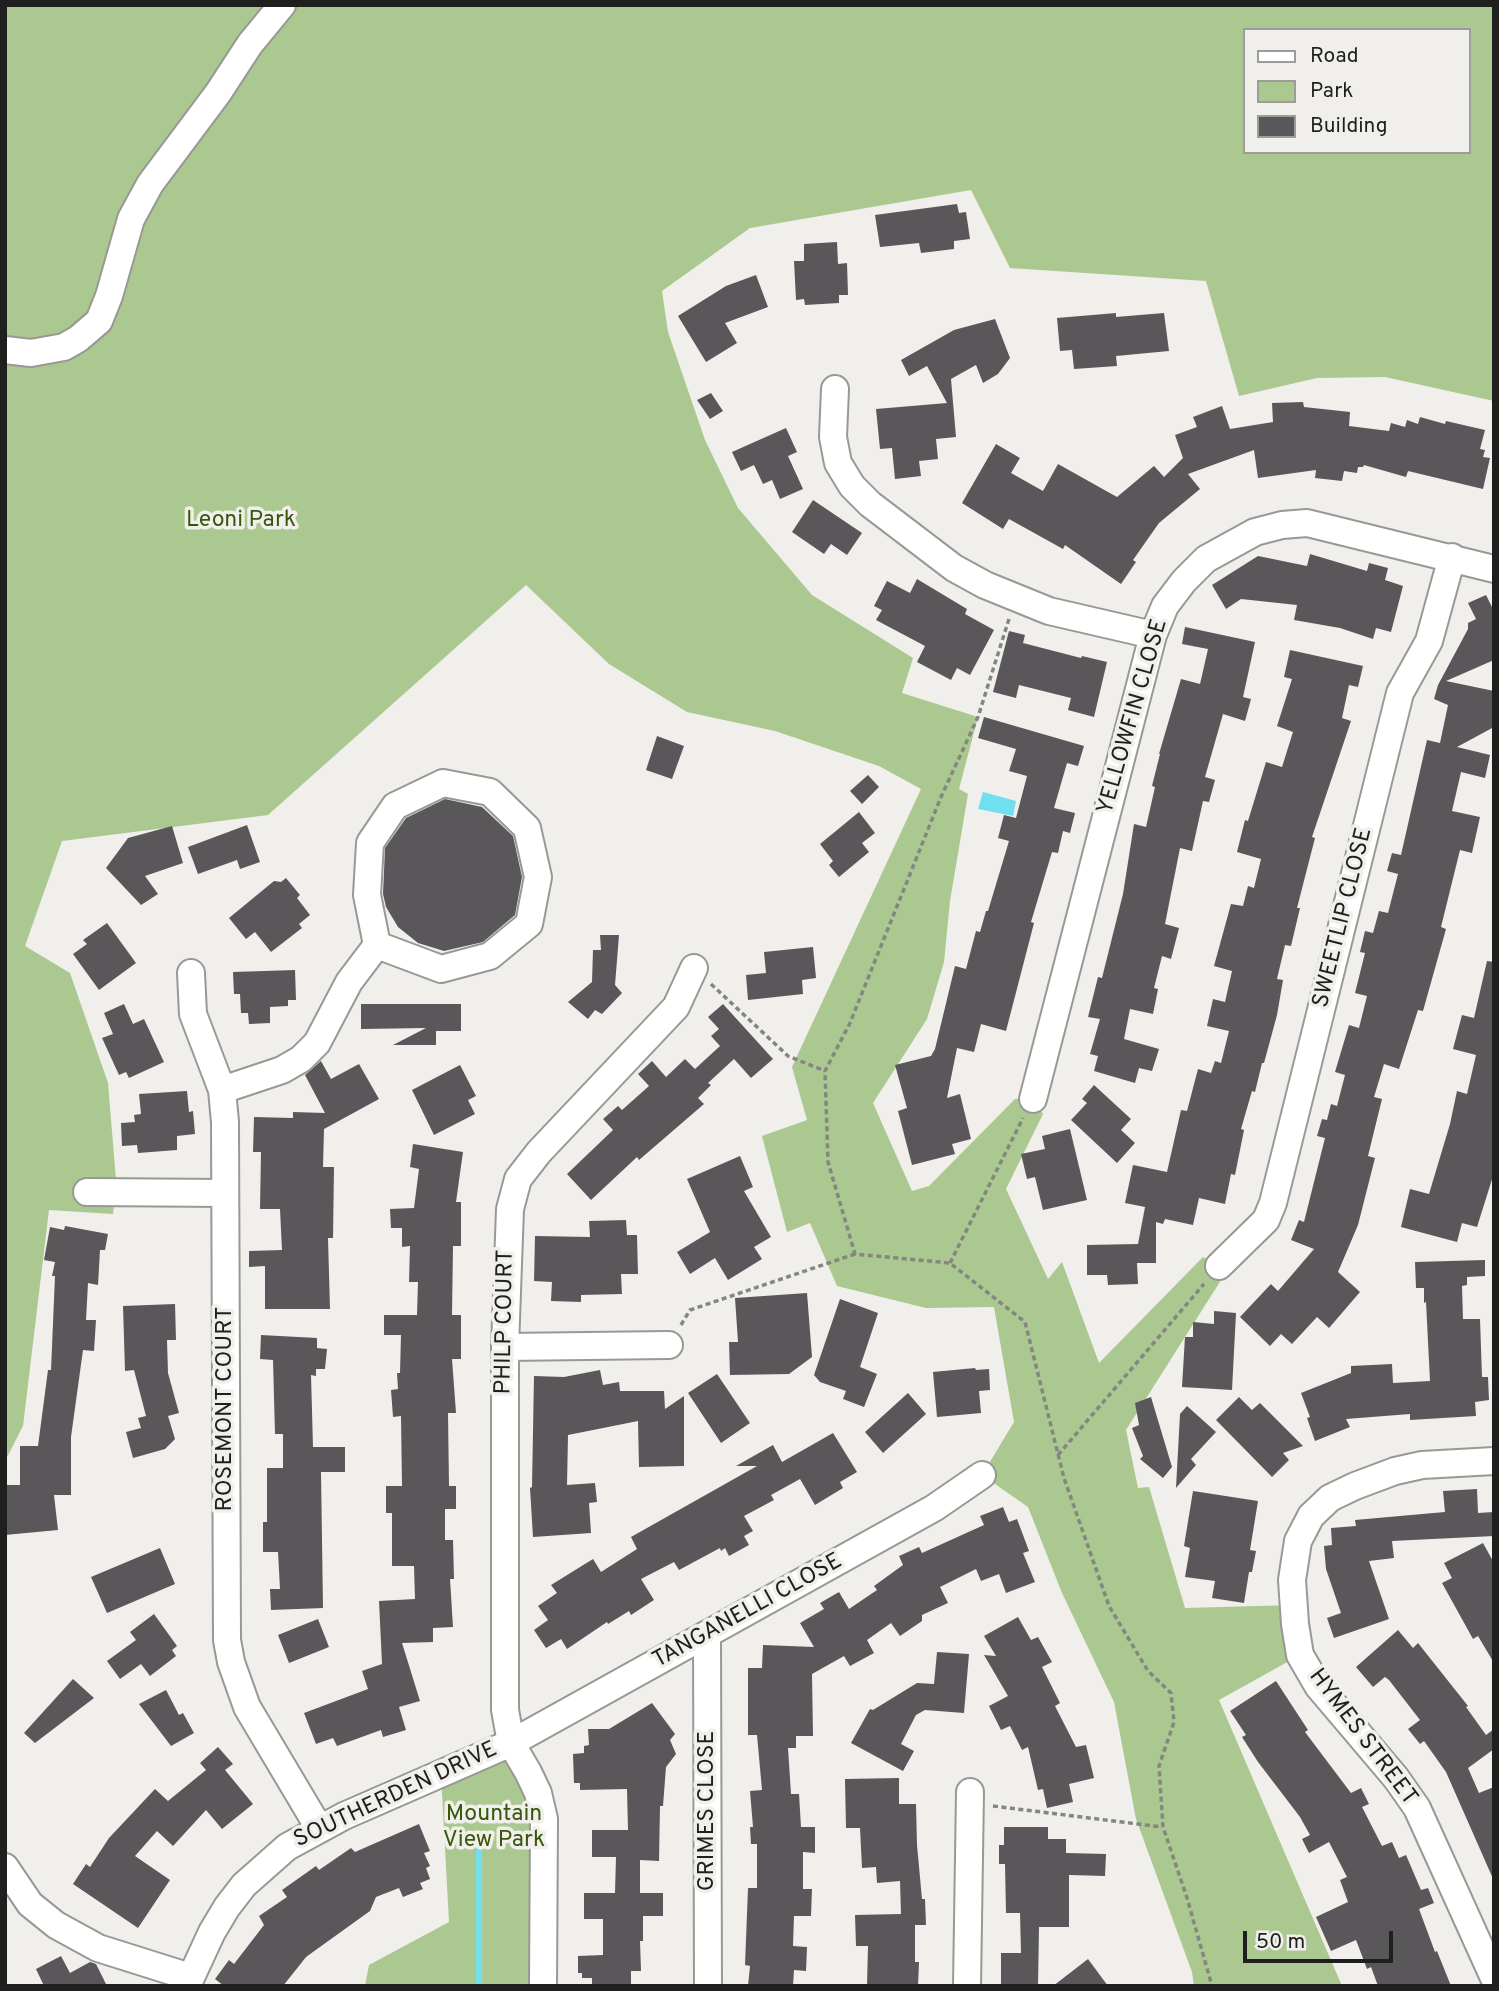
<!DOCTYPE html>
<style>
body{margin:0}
#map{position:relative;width:1499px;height:1991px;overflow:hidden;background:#f0efeb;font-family:Overpass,sans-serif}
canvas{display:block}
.frame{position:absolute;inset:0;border:7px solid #1f1f1e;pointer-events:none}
.legend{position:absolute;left:1243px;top:28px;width:228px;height:126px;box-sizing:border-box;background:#f0efeb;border:2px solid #9c9c99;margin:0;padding:9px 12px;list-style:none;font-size:21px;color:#1f1f1e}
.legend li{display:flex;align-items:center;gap:14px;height:35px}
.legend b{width:35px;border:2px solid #9c9c99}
.scale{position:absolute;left:1243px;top:1931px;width:150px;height:32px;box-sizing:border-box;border:4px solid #1f1f1e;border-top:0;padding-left:9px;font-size:21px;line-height:24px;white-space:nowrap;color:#1f1f1e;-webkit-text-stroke:5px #f0efeb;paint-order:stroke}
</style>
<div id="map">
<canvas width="1499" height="1991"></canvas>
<div class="frame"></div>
<ul class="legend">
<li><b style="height:9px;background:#fff"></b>Road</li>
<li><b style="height:19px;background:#aac88f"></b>Park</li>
<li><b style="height:19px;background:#59575a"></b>Building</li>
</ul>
<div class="scale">50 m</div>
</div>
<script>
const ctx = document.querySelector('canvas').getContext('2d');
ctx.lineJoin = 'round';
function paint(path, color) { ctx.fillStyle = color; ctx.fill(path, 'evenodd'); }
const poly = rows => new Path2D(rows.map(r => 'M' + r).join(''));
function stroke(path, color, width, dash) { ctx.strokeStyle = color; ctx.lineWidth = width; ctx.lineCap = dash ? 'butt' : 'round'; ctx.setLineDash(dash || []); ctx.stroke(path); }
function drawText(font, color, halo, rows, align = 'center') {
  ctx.font = font + ' Overpass,sans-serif'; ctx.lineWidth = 7; ctx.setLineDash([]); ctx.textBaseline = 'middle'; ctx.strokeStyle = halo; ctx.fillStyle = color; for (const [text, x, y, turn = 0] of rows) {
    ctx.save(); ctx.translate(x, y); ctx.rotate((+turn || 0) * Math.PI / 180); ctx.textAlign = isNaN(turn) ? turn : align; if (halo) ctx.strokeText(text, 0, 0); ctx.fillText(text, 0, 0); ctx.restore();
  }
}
paint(poly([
 [5,5,1494,5,1494,401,1385,377,1317,378,1239,396,1206,281,1010,268,971,190,750,228,662,291,668,332,705,440,738,508,812,595,913,658,902,693,978,717,959,789,968,794,950,901,944,962,927,1019,873,1103,912,1191,929,1186,1015,1099,1033,1099,1043,1114,1006,1189,1048,1279,1062,1262,1099,1363,1203,1257,1219,1266,1223,1277,1126,1430,1138,1488,1149,1487,1185,1608,1294,1605,1300,1655,1219,1700,1342,1986,1194,1986,1192,1972,1136,1819,1114,1702,1062,1593,1028,1507,982,1475,1014,1422,994,1307,926,1308,837,1286,810,1223,787,1232,762,1136,807,1120,792,1067,921,789,879,766,775,731,687,712,609,664,526,585,268,815,62,841,25,946,70,973,108,1083,116,1180,113,1214,49,1210,23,1426,5,1461],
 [1245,30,1469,30,1469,152,1245,152],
 [511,1743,543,1817,541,1986,365,1986,369,1965,449,1922,441,1774]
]), '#aac88f');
paint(poly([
 [983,792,1016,801,1013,816,978,809]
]), '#70e0ee');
stroke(poly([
 [479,1986,479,1835]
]), '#70e0ee', 6);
paint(poly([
 [957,204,959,213,966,212,970,239,954,241,954,249,921,253,919,243,880,247,875,215],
 [837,242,838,264,847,263,848,295,839,295,839,303,805,305,804,299,796,300,794,261,804,261,804,244],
 [756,275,768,307,725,323,737,343,706,362,678,316,726,286],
 [1116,313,1116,317,1164,313,1169,351,1116,356,1117,366,1074,369,1072,350,1060,351,1057,318],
 [995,319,1010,358,998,374,983,383,976,365,951,379,956,437,936,439,938,459,919,461,921,476,895,479,892,448,880,449,876,409,947,403,927,366,909,376,901,360,954,330],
 [711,393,723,411,710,419,697,400],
 [1303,402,1304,407,1350,412,1349,426,1389,431,1391,423,1405,427,1407,420,1418,424,1420,417,1445,424,1446,421,1485,430,1480,449,1485,450,1483,457,1490,458,1483,489,1408,471,1406,477,1364,465,1363,467,1358,467,1357,473,1344,471,1342,481,1315,478,1316,470,1258,478,1254,450,1188,474,1200,489,1159,523,1133,560,1136,562,1121,584,1065,545,1063,549,1009,519,1003,529,962,503,996,444,1020,458,1011,473,1043,491,1058,464,1117,497,1154,466,1164,477,1183,458,1175,435,1197,427,1193,417,1222,406,1230,429,1273,422,1272,403],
 [786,428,797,452,788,456,803,489,780,499,772,480,763,484,754,465,741,471,732,452],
 [813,500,862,533,847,555,831,544,824,554,792,532],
 [1310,554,1367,571,1369,563,1388,568,1385,580,1403,586,1391,632,1376,628,1373,639,1340,628,1294,620,1297,605,1241,599,1226,609,1212,585,1258,556,1307,566],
 [917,579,967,609,965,614,994,630,970,675,957,668,951,680,917,662,925,646,876,620,882,610,874,606,887,581,910,593],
 [1486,595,1494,611,1494,660,1446,681,1494,691,1494,727,1457,747,1490,755,1485,778,1461,772,1452,811,1480,817,1472,853,1460,850,1441,927,1446,929,1423,1011,1418,1010,1399,1069,1384,1064,1374,1097,1382,1099,1368,1156,1375,1158,1358,1225,1338,1272,1360,1292,1329,1328,1317,1317,1292,1344,1281,1334,1270,1346,1240,1317,1271,1284,1278,1291,1314,1249,1291,1240,1299,1220,1304,1222,1325,1138,1317,1136,1322,1119,1327,1120,1331,1104,1337,1106,1345,1075,1335,1072,1349,1025,1359,1028,1367,996,1355,993,1365,953,1360,952,1365,931,1373,933,1379,911,1388,913,1398,874,1387,871,1392,853,1401,855,1427,740,1440,743,1448,705,1434,699,1438,685,1468,629,1468,623,1476,619,1468,603],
 [1185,627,1255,642,1243,697,1251,699,1245,721,1223,714,1205,777,1215,780,1209,802,1203,801,1192,851,1180,848,1165,924,1179,928,1171,959,1162,956,1154,988,1158,989,1153,1014,1130,1009,1124,1039,1159,1049,1152,1071,1139,1068,1135,1083,1094,1071,1098,1056,1090,1054,1100,1019,1088,1017,1098,977,1102,978,1123,894,1134,824,1146,827,1155,787,1152,786,1160,754,1159,754,1181,679,1200,684,1208,649,1182,644],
 [1009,631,1025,635,1023,643,1081,658,1082,656,1107,662,1094,717,1068,710,1071,698,1019,685,1016,698,993,692],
 [1290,650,1363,666,1358,687,1349,685,1342,718,1351,721,1312,837,1315,838,1297,908,1300,908,1291,946,1285,945,1277,979,1283,980,1277,1015,1264,1063,1262,1063,1255,1092,1252,1091,1241,1129,1244,1130,1235,1175,1231,1174,1225,1204,1199,1198,1193,1225,1165,1219,1163,1224,1156,1222,1156,1263,1137,1263,1138,1284,1108,1285,1107,1275,1087,1275,1087,1245,1138,1244,1145,1207,1125,1203,1133,1165,1167,1172,1181,1110,1187,1111,1198,1069,1211,1073,1215,1061,1221,1063,1229,1031,1207,1026,1213,999,1225,1002,1232,971,1214,966,1231,904,1243,906,1248,886,1254,888,1261,859,1237,852,1245,820,1248,821,1266,762,1282,767,1293,732,1277,726,1292,679,1284,677],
 [984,717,1084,746,1078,766,1067,763,1054,808,1075,813,1070,833,1063,831,1058,853,1052,852,1031,922,1034,923,1006,1031,981,1024,974,1052,957,1048,947,1098,960,1094,971,1139,952,1144,955,1154,912,1165,898,1111,907,1108,895,1065,931,1056,935,1049,955,966,966,969,976,931,980,932,986,911,988,911,1009,841,998,838,1004,815,1016,818,1027,776,1009,771,1016,749,978,738],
 [657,736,684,746,672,779,646,770],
 [868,775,879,787,862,804,850,791],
 [445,799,482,807,513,836,522,877,515,915,483,942,444,951,418,943,398,927,386,907,383,894,385,848,406,818],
 [859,812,875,833,862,843,869,852,839,877,829,865,833,861,820,844],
 [247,825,260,862,240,869,237,860,198,874,188,847],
 [172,826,183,863,145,876,158,894,141,905,106,868,128,838],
 [286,878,300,895,297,898,310,915,299,924,302,928,271,952,255,932,246,939,229,918,274,881,281,882],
 [107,923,136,963,99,990,73,954,87,944,83,940],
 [600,935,619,935,615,985,622,993,602,1014,595,1010,588,1019,568,1002,592,982,593,950,601,950],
 [813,947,816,978,802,980,803,994,748,1000,746,975,766,973,764,952],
 [1487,961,1494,962,1494,1173,1477,1227,1462,1223,1457,1242,1401,1227,1410,1189,1429,1194,1450,1124,1457,1091,1467,1094,1476,1055,1453,1049,1462,1015,1474,1018],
 [295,970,296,1000,288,1000,288,1006,270,1007,270,1023,249,1024,248,1013,241,1013,240,994,234,994,233,972],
 [124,1004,133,1024,144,1019,164,1062,129,1078,126,1072,119,1075,102,1038,113,1034,104,1013],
 [361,1004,461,1004,461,1031,436,1031,436,1045,393,1045,426,1028,361,1029],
 [723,1004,773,1059,751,1078,734,1059,708,1083,711,1085,698,1098,704,1104,639,1160,637,1157,591,1200,567,1174,613,1130,603,1119,618,1106,622,1110,649,1086,638,1074,652,1061,666,1077,685,1059,695,1069,720,1046,711,1036,719,1029,708,1017],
 [321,1061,331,1079,359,1064,379,1099,324,1129,323,1167,334,1167,333,1238,328,1238,330,1309,265,1309,265,1266,249,1267,249,1251,282,1250,280,1209,260,1209,261,1152,253,1152,254,1117,293,1118,293,1112,325,1113,305,1075],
 [460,1065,476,1096,468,1100,475,1114,434,1135,412,1090],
 [1094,1085,1131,1119,1121,1130,1135,1143,1117,1163,1071,1120,1087,1103,1082,1099],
 [187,1091,189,1112,193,1111,195,1134,177,1136,177,1150,138,1153,137,1145,122,1146,121,1123,135,1122,134,1115,141,1114,139,1094],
 [1070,1129,1087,1200,1043,1210,1035,1177,1027,1179,1021,1154,1045,1149,1042,1136],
 [413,1144,463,1152,456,1202,461,1202,461,1246,453,1246,452,1315,461,1315,461,1359,452,1359,456,1413,448,1413,449,1486,456,1486,456,1509,445,1509,445,1540,453,1540,454,1579,450,1579,453,1627,433,1628,433,1642,402,1643,420,1701,399,1707,406,1730,383,1737,381,1730,337,1746,333,1738,316,1744,304,1713,368,1689,362,1671,382,1664,379,1601,415,1599,414,1566,392,1566,392,1513,386,1513,386,1486,402,1486,401,1416,393,1417,391,1390,398,1389,397,1373,400,1373,401,1335,384,1335,384,1315,417,1315,418,1282,409,1282,410,1246,402,1247,402,1228,391,1228,390,1209,414,1208,419,1169,410,1167],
 [740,1156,753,1187,744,1191,771,1237,754,1247,762,1259,728,1280,715,1258,690,1274,677,1252,710,1232,687,1179],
 [626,1220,627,1235,637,1235,638,1274,621,1274,622,1294,581,1295,581,1302,551,1301,552,1282,534,1281,535,1236,590,1237,589,1221],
 [65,1226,108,1234,105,1250,100,1250,98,1285,88,1283,86,1320,96,1320,94,1351,83,1350,71,1437,71,1495,54,1495,58,1530,5,1535,5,1485,20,1485,20,1446,38,1446,48,1370,51,1370,55,1276,52,1276,55,1262,44,1260,50,1227,64,1230],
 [1485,1260,1485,1276,1467,1277,1467,1285,1462,1286,1463,1319,1480,1319,1482,1377,1488,1377,1489,1400,1475,1402,1476,1416,1410,1420,1410,1414,1346,1419,1350,1427,1315,1441,1307,1418,1310,1417,1301,1393,1351,1373,1351,1366,1392,1364,1393,1383,1430,1381,1426,1302,1424,1303,1424,1288,1416,1288,1415,1262],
 [807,1293,812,1357,789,1374,730,1375,729,1342,738,1342,735,1298],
 [840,1299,878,1313,860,1367,877,1374,864,1407,843,1399,846,1391,820,1382,814,1375],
 [175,1304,176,1340,167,1340,168,1373,179,1413,168,1416,175,1439,165,1449,133,1458,126,1432,141,1428,138,1418,146,1416,134,1370,125,1371,123,1306],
 [1214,1311,1236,1313,1232,1390,1182,1387,1185,1337,1193,1337,1193,1322,1214,1324],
 [261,1335,317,1338,317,1348,327,1349,325,1369,316,1369,316,1376,311,1375,313,1447,345,1447,345,1472,321,1472,323,1608,271,1610,270,1589,280,1589,278,1552,263,1552,263,1522,267,1522,267,1468,283,1468,283,1434,275,1434,273,1360,260,1359],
 [975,1368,976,1370,989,1369,990,1390,979,1391,981,1413,937,1417,933,1372],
 [600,1370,603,1385,619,1382,620,1391,664,1391,665,1409,684,1396,684,1466,639,1467,638,1421,568,1435,567,1485,595,1483,597,1502,589,1503,591,1533,533,1537,530,1488,532,1487,534,1376,564,1377],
 [717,1374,750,1423,721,1443,688,1393],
 [908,1393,926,1414,883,1453,865,1432],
 [1151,1397,1172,1467,1163,1478,1140,1459,1143,1456,1132,1428,1139,1425,1135,1403],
 [1239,1397,1252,1410,1260,1403,1303,1446,1283,1453,1289,1460,1272,1477,1216,1420],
 [1187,1406,1216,1432,1191,1459,1196,1465,1176,1488,1180,1414],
 [833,1433,857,1472,840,1482,843,1488,815,1505,800,1479,771,1495,774,1500,744,1516,753,1531,744,1536,749,1545,729,1556,725,1548,721,1551,720,1548,679,1570,674,1562,641,1579,654,1600,631,1615,629,1611,608,1624,607,1622,567,1649,561,1639,546,1648,534,1630,548,1620,538,1606,557,1593,551,1585,593,1559,601,1572,637,1549,631,1537,757,1466,736,1466,773,1445,782,1462],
 [1477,1489,1478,1513,1494,1512,1494,1536,1392,1541,1394,1558,1369,1561,1389,1619,1334,1638,1327,1618,1341,1613,1326,1569,1324,1546,1332,1545,1331,1528,1356,1526,1355,1520,1445,1512,1443,1491],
 [1193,1491,1258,1501,1250,1550,1256,1551,1252,1572,1249,1572,1244,1603,1212,1598,1215,1581,1185,1577,1190,1548,1184,1546],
 [1003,1507,1009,1522,1017,1519,1029,1551,1023,1553,1035,1582,1006,1593,999,1574,981,1581,976,1569,940,1587,948,1603,922,1615,922,1621,900,1636,891,1623,867,1640,874,1653,850,1666,844,1656,812,1674,813,1736,796,1736,796,1748,788,1748,791,1794,799,1794,801,1827,815,1827,815,1853,803,1852,803,1889,812,1889,811,1916,794,1916,793,1946,807,1947,806,1971,794,1970,793,1986,748,1986,750,1966,745,1965,748,1888,757,1888,757,1844,751,1844,750,1827,753,1827,750,1791,762,1790,757,1735,748,1735,748,1668,762,1668,763,1645,814,1647,800,1623,824,1609,820,1603,839,1592,849,1609,877,1590,874,1586,903,1565,899,1556,919,1547,922,1553,984,1525,980,1516],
 [1483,1543,1494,1563,1494,1663,1478,1636,1473,1639,1442,1583,1452,1578,1444,1563],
 [160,1548,175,1584,107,1613,91,1577],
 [154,1614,177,1646,172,1650,176,1656,150,1676,141,1664,120,1679,107,1661,136,1640,130,1632],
 [1018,1617,1031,1640,1038,1637,1052,1662,1042,1667,1060,1703,1055,1706,1076,1747,1086,1745,1094,1778,1069,1784,1073,1802,1047,1808,1043,1789,1038,1790,1028,1747,1022,1750,1010,1726,1001,1730,989,1706,1008,1696,984,1655,996,1656,984,1636],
 [318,1619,329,1647,289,1663,278,1635],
 [1398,1630,1413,1648,1418,1643,1468,1706,1466,1707,1486,1735,1494,1729,1494,1749,1468,1768,1479,1793,1494,1787,1494,1881,1446,1772,1424,1741,1420,1744,1408,1729,1420,1720,1389,1680,1385,1677,1373,1687,1356,1667],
 [937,1652,969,1654,964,1713,925,1710,916,1715,901,1744,914,1751,903,1771,851,1743,870,1709,873,1710,917,1683,934,1684],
 [73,1679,94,1698,35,1743,24,1733],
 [1276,1681,1308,1730,1305,1732,1351,1793,1361,1788,1369,1804,1362,1807,1382,1846,1392,1842,1399,1858,1406,1855,1421,1890,1428,1888,1434,1903,1419,1909,1435,1952,1437,1951,1451,1986,1378,1986,1371,1967,1367,1969,1356,1940,1331,1951,1316,1917,1348,1902,1340,1880,1347,1877,1329,1842,1309,1853,1302,1839,1310,1835,1300,1817,1258,1762,1242,1737,1246,1735,1230,1711],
 [166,1690,179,1715,183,1713,194,1733,171,1746,139,1704],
 [652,1703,675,1734,670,1740,676,1754,666,1767,663,1806,660,1806,659,1861,640,1860,640,1893,663,1893,663,1916,643,1916,643,1941,640,1941,641,1971,631,1971,631,1986,592,1986,592,1978,582,1978,582,1973,578,1973,578,1956,603,1955,603,1919,584,1919,584,1893,615,1893,616,1857,592,1857,592,1830,628,1830,627,1789,580,1790,580,1783,574,1783,573,1754,584,1753,584,1746,589,1745,588,1729,609,1729],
 [218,1747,233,1764,225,1770,253,1804,222,1829,206,1810,173,1846,157,1831,135,1856,170,1880,138,1928,73,1884,86,1864,90,1867,109,1838,155,1789,168,1801,206,1770,200,1763],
 [899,1778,899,1804,916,1804,917,1845,922,1899,925,1899,926,1925,915,1925,915,1962,919,1962,918,1986,867,1986,868,1946,856,1946,855,1915,901,1914,900,1881,877,1883,876,1867,862,1868,860,1828,846,1828,845,1779],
 [419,1824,430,1851,424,1853,430,1866,426,1868,430,1879,420,1883,423,1889,403,1897,399,1888,376,1897,370,1911,306,1957,283,1986,224,1986,215,1979,229,1960,234,1964,264,1925,259,1916,287,1897,282,1890,316,1866,319,1870,351,1848,355,1852],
 [1004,1827,1048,1827,1048,1839,1066,1839,1066,1853,1106,1854,1105,1876,1069,1875,1069,1927,1039,1927,1038,1986,1001,1986,1001,1953,1021,1953,1020,1913,1006,1913,1005,1864,999,1864,999,1845,1004,1845],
 [61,1956,70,1973,90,1962,96,1964,107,1986,44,1986,36,1969],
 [1088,1959,1108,1986,1053,1986]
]), '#59575a');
const minor = poly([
 [5,350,31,353,64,347,78,339,99,321,109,296,131,219,150,184,218,93,250,44,282,5],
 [835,389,833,437,838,463,852,486,870,504,954,568,985,585,1049,611,1153,635],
 [191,973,193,1014,222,1090,225,1122,227,1640,231,1662,247,1707,319,1828],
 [222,1090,282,1070,301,1059,317,1043,349,982,377,945,367,895,370,843,395,806,443,783,490,792,527,828,538,877,529,924,490,956,441,969,377,945],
 [1033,1099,1153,635,1165,606,1184,581,1206,559,1255,532,1282,525,1307,523,1494,569],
 [87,1192,225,1193],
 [1219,1266,1266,1220,1273,1203,1400,693,1429,641,1452,557],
 [505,1347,669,1345],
 [1494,1461,1422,1465,1395,1471,1355,1486,1330,1498,1311,1516,1298,1541,1292,1580,1295,1624,1300,1655,1318,1686,1396,1778,1417,1808,1494,1978],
 [707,1635,708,1986],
 [5,1867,30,1904,56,1925,98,1948,190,1977],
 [187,1986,212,1932,227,1907,244,1885,287,1847,344,1816,511,1743,934,1508,982,1475],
 [543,1986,544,1819,538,1793,528,1772,511,1743,505,1710,505,1347,510,1209,518,1179,539,1152,676,1007,694,968],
 [967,1986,970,1792]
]);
stroke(minor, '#989894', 30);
stroke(poly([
 [1009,619,978,717,941,797,850,1023,825,1071,828,1162,855,1254,950,1263,1025,1322,1064,1478,1109,1606,1148,1671,1171,1693,1174,1722,1159,1766,1163,1827,1187,1898,1212,1986],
 [711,984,788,1056,825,1071],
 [950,1263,1023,1118],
 [681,1325,690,1310,855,1254],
 [1058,1455,1204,1284],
 [993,1806,1162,1827]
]), '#858582', 3.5, [5, 3.5]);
stroke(minor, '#fff', 26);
drawText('23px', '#37580b', '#f0efeb', [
 ["Leoni Park",241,521],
 ["Mountain",494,1815],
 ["View Park",494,1841]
]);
drawText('23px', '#1f1f1e', '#f0efeb', [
 ["YELLOWFIN CLOSE",1134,717,-74],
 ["SWEETLIP CLOSE",1344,918,-76],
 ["PHILP COURT",506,1322,-89],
 ["ROSEMONT COURT",226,1409,-90],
 ["TANGANELLI CLOSE",748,1612,-29],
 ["HYMES STREET",1362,1738,53],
 ["SOUTHERDEN DRIVE",396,1796,-25],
 ["GRIMES CLOSE",708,1811,-90]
]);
</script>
